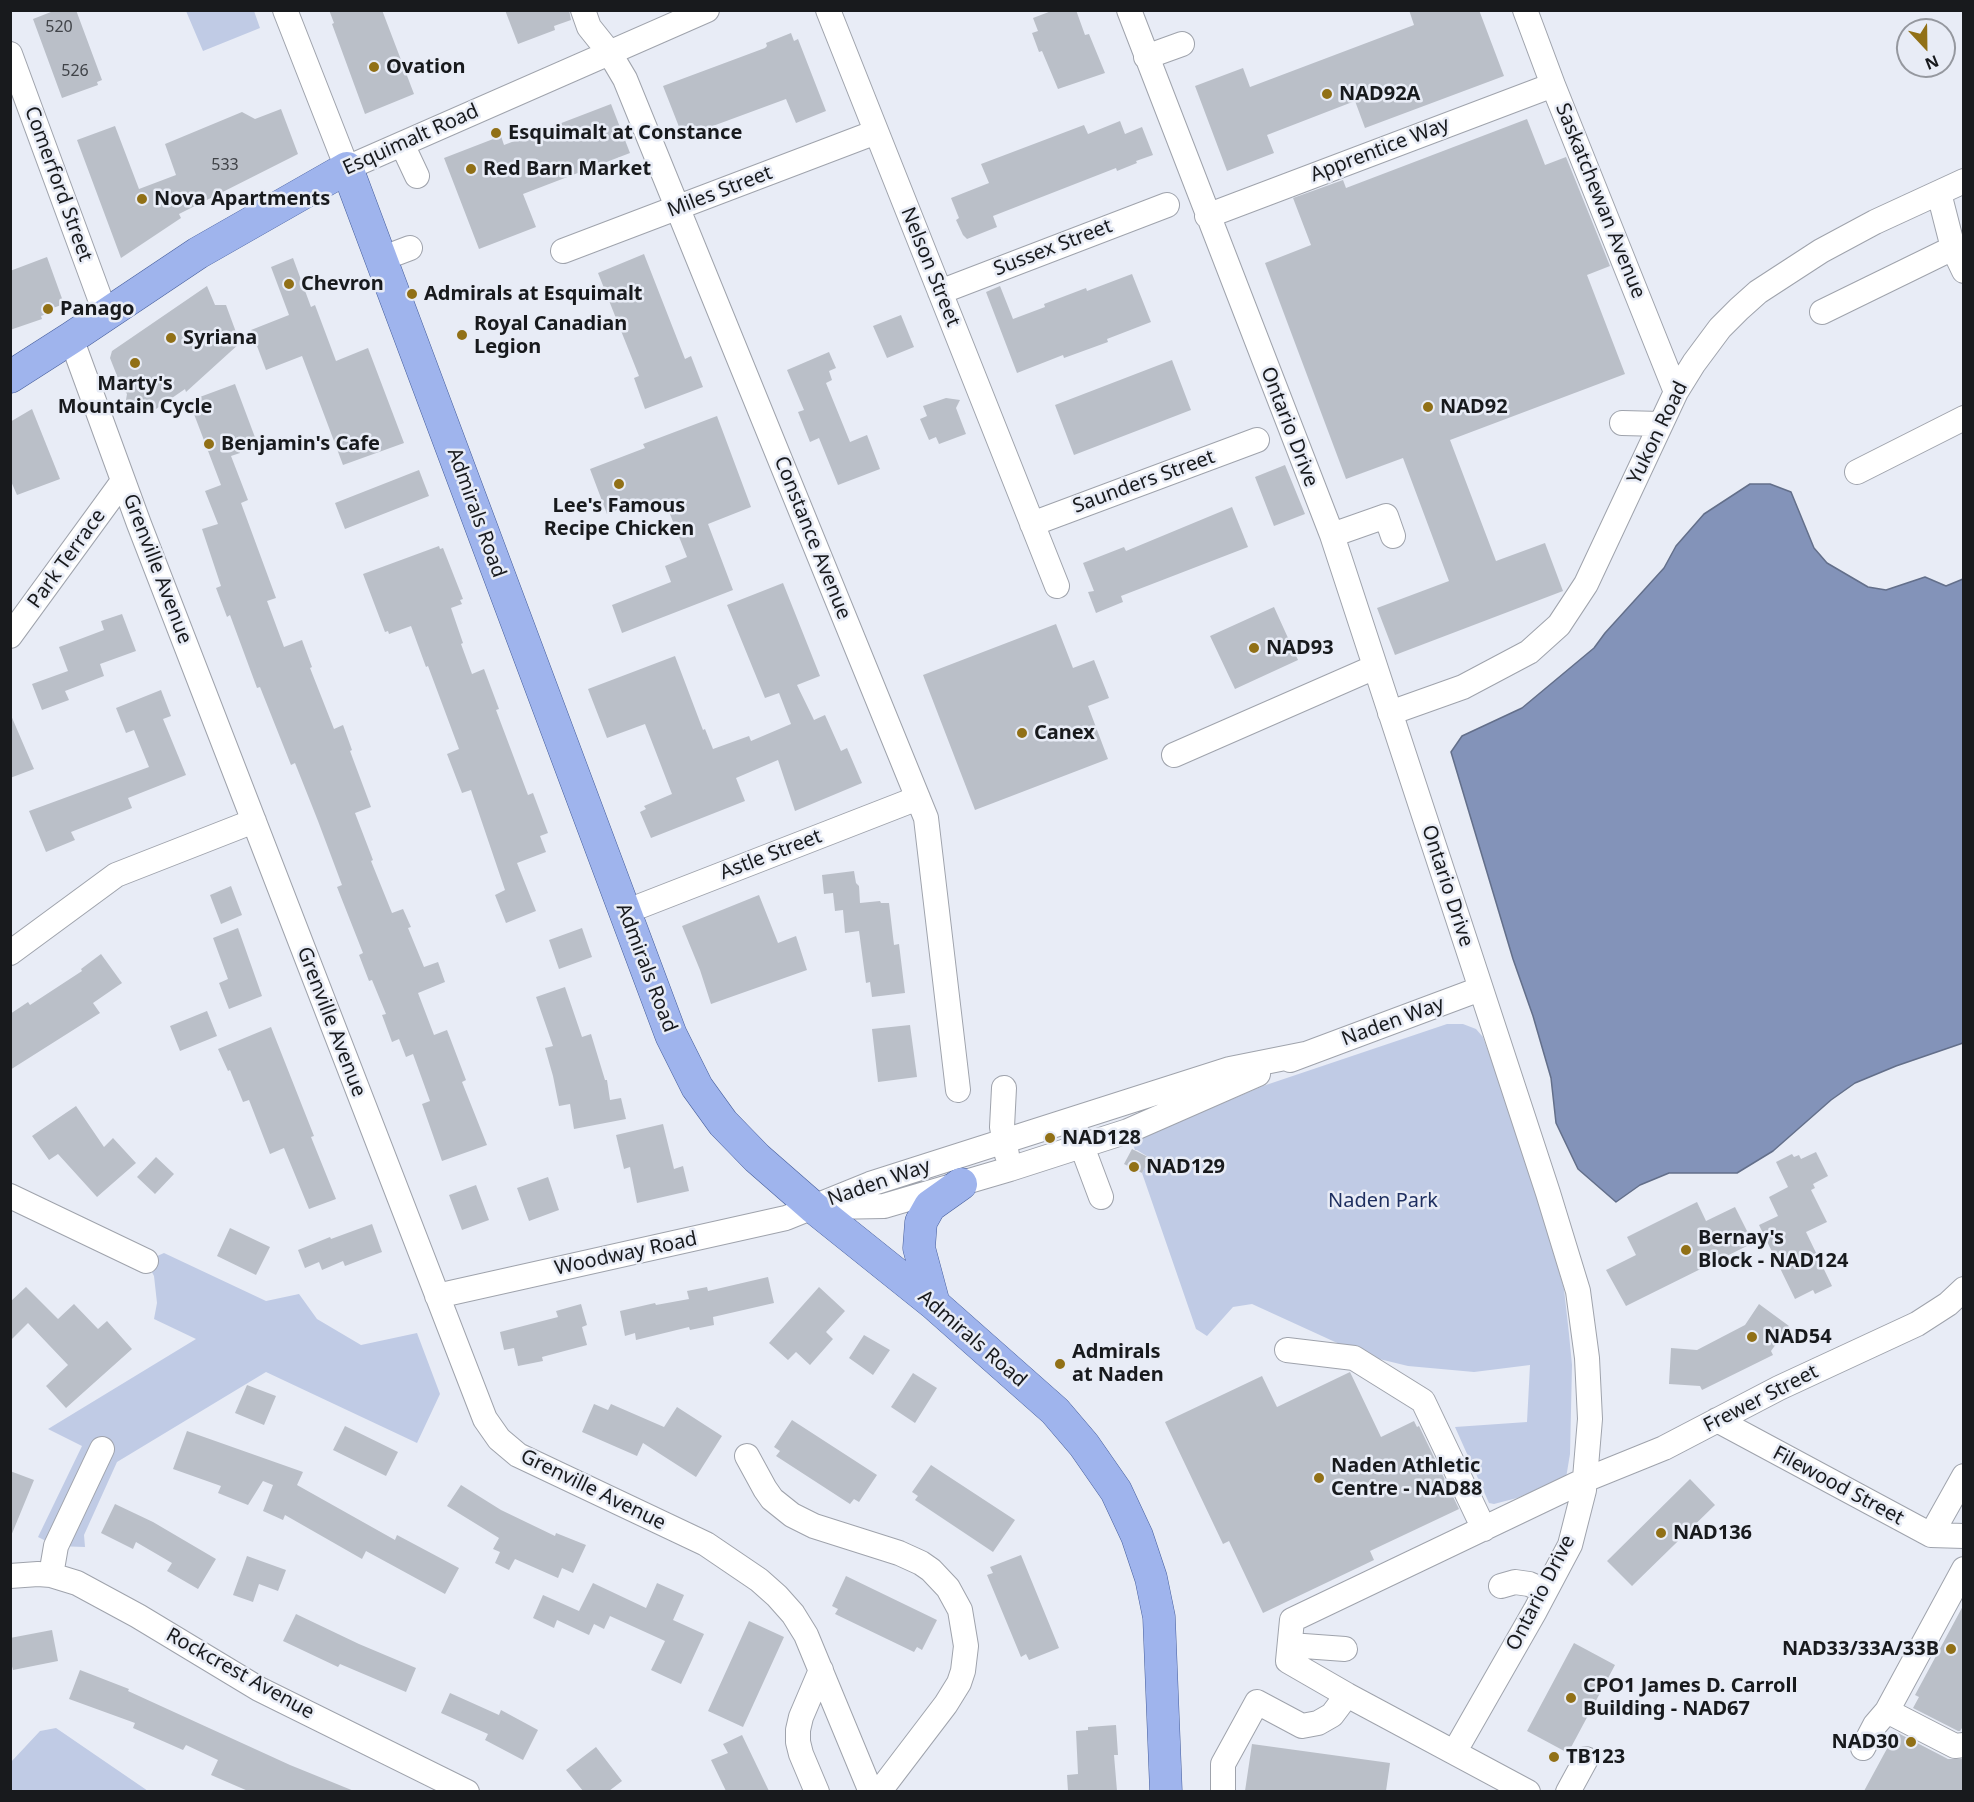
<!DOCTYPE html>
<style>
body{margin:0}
#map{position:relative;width:1974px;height:1802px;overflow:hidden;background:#e8ecf6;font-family:"Noto Sans",sans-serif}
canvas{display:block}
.frame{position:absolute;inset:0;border:12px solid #181a1d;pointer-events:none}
.north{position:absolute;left:1896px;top:18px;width:60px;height:60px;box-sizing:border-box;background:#e8ecf6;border:2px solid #95989f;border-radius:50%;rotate:158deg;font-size:16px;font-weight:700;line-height:24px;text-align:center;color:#181a1d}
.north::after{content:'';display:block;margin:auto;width:21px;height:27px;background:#917016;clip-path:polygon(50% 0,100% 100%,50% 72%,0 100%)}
</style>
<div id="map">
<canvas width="1974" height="1802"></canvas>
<div class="frame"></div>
<div class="north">N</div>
</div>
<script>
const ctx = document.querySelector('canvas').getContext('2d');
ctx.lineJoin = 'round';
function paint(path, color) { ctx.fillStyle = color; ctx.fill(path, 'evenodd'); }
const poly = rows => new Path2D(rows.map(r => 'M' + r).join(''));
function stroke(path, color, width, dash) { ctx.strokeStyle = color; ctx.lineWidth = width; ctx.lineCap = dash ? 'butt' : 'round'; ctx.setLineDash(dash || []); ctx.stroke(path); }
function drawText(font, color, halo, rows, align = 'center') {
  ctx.font = font + ' "Noto Sans",sans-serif'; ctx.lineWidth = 5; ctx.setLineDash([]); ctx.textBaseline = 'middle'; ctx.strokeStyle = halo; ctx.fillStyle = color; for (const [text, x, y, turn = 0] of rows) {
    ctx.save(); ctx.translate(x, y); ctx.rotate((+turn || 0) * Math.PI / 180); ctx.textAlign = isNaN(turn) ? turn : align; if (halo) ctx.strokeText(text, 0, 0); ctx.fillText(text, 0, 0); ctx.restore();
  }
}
paint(poly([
 [186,11,254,11,260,28,203,51],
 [1447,1024,1463,1024,1476,1029,1483,1037,1520,1140,1552,1248,1564,1289,1569,1334,1572,1365,1571,1411,1570,1454,1566,1478,1517,1498,1494,1504,1489,1503,1455,1427,1527,1422,1530,1365,1474,1372,1408,1366,1371,1357,1346,1347,1252,1304,1233,1307,1207,1336,1196,1329,1142,1173,1150,1158,1137,1150,1135,1150,1132,1142,1263,1086],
 [164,1253,266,1301,299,1294,317,1319,361,1345,417,1333,440,1394,417,1443,266,1372,117,1462,84,1535,85,1547,56,1546,38,1537,82,1446,48,1429,196,1339,154,1319,157,1303,154,1276,146,1261],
 [56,1728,148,1791,11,1791,11,1762,40,1731]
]), '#c0cbe5');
const water = poly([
 [1750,484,1770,484,1791,492,1814,548,1827,563,1868,587,1886,590,1925,577,1946,586,1963,579,1963,1043,1896,1066,1855,1083,1831,1100,1773,1151,1737,1173,1669,1173,1640,1185,1616,1202,1578,1169,1556,1123,1551,1078,1533,1016,1513,959,1451,752,1462,736,1522,708,1594,648,1605,633,1664,568,1676,546,1704,514,1750,484]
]);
paint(water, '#8393b9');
stroke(water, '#636f8a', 1.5);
paint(poly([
 [56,10,76,10,102,80,97,82,98,85,62,98,33,19],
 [329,10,382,10,414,94,365,114,332,24,334,23],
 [505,10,569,10,571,20,554,26,555,30,518,44],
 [1054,10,1076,10,1085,35,1089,34,1105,73,1058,89,1042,51,1039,52,1032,33,1038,31,1033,18],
 [1409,10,1479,10,1504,76,1365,128,1355,101,1267,135,1274,153,1227,171,1195,86,1243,68,1250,87,1414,25],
 [791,33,794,41,798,39,826,111,796,123,786,99,683,137,663,86,765,48,767,46,766,43],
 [611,104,630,153,523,194,536,227,479,249,444,158,501,136,504,145],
 [281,109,298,154,179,214,181,218,121,258,77,140,115,126,139,189,176,175,165,144,242,112,255,119],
 [1527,119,1545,165,1566,157,1610,266,1587,275,1625,374,1450,440,1496,561,1545,543,1563,591,1395,655,1377,608,1449,581,1403,458,1346,479,1265,263,1311,245,1293,198,1343,180,1346,188],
 [1120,121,1125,134,1142,127,1153,155,1136,161,1137,163,1117,171,1116,168,993,216,997,227,967,239,963,235,956,220,959,218,951,198,989,183,981,164,1084,125,1088,134],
 [644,254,685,359,691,356,703,387,645,409,634,378,639,376,598,273],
 [47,257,64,304,53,308,54,311,41,316,42,319,10,330,10,271],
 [293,258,311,307,315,305,336,361,368,348,404,443,343,465,302,356,266,370,251,330,289,315,271,267],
 [1132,274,1151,322,1107,339,1108,342,1064,358,1063,355,1017,373,986,292,1000,286,1013,319,1045,307,1044,304,1086,288,1087,291],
 [207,286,215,305,226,305,240,343,186,392,185,389,156,409,135,412,130,410,126,400,127,394,121,386,110,358,112,351],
 [901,315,914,347,887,358,873,326],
 [829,352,836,368,829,371,832,380,826,383,850,442,867,435,880,469,838,485,819,438,810,442,798,412,804,410,787,370],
 [1172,360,1191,410,1074,455,1055,405],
 [235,384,256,440,238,447,240,453,231,456,248,500,241,503,276,598,267,601,284,647,302,640,312,667,310,668,334,729,343,725,352,750,350,751,371,807,355,813,373,860,371,861,392,913,403,909,411,927,408,928,424,967,438,962,445,982,418,993,434,1035,447,1030,466,1080,462,1082,487,1145,442,1161,422,1104,430,1101,413,1054,406,1057,399,1039,392,1042,382,1015,386,1014,372,980,369,981,359,955,363,953,337,887,342,885,318,821,295,763,291,765,260,687,257,688,230,615,227,617,216,588,221,586,202,529,218,524,205,491,221,485,189,401],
 [946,398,960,400,956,408,966,434,939,444,936,437,929,440,920,419,927,416,923,406],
 [32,409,60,479,17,495,10,479,10,422],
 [717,416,751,507,708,524,733,590,622,633,612,605,671,582,665,566,687,557,664,499,631,511,629,505,607,514,590,469,645,448,643,444],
 [1285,465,1305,514,1274,526,1255,477],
 [419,470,429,496,345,529,335,503],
 [1232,507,1248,547,1121,596,1123,602,1096,613,1088,592,1094,591,1083,563,1124,547,1126,551],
 [439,546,440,549,443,548,463,599,460,600,462,604,451,608,463,643,461,644,472,674,484,669,499,709,496,710,528,795,533,793,548,833,540,836,546,852,517,863,536,911,506,923,495,895,505,890,471,790,462,793,447,754,459,749,428,666,426,667,411,626,389,634,388,631,385,632,363,574],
 [783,583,820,676,797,685,814,720,825,715,841,751,847,748,862,783,795,811,778,760,736,778,745,801,651,838,640,812,646,809,644,806,672,794,645,724,607,738,588,689,675,656,703,730,705,729,713,749,749,736,751,741,791,724,779,693,765,698,727,605],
 [1274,607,1298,660,1235,689,1210,636],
 [122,614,136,651,100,664,104,676,65,691,69,700,42,710,32,684,68,671,59,647,104,630,101,621],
 [1056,624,1073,668,1094,660,1109,698,1088,706,1108,759,975,810,923,675],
 [161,690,171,716,163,719,186,775,128,798,132,808,71,832,75,840,46,852,29,811,149,767,134,730,126,733,116,708],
 [10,713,34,769,10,778],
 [854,871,856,883,859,886,860,903,880,901,881,903,889,903,894,945,899,944,905,993,872,997,870,982,866,983,859,931,845,933,843,910,835,911,833,893,824,894,822,875],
 [231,886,242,915,221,924,210,895],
 [759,895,778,943,796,936,807,970,711,1004,700,970,682,926],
 [238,928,262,996,229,1009,219,983,228,979,213,938],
 [582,928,592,957,559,969,549,940],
 [101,954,122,983,93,1003,100,1013,10,1070,10,1014,28,1002,30,1005,82,971,81,969],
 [565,987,582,1037,591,1034,605,1080,607,1080,610,1100,621,1098,626,1119,574,1129,570,1104,559,1106,553,1076,545,1048,553,1046,536,997],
 [207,1011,217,1036,180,1051,170,1026],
 [910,1025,917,1077,878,1082,872,1029],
 [271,1027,314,1136,311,1137,336,1199,309,1209,284,1148,270,1154,249,1100,243,1102,230,1070,228,1071,218,1049],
 [76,1106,104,1147,113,1138,136,1163,97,1197,58,1154,49,1160,32,1136],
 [663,1124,674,1169,683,1166,689,1191,637,1203,630,1167,624,1169,616,1135],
 [1132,1149,1150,1158,1142,1173,1124,1164],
 [1816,1152,1828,1176,1813,1184,1815,1188,1811,1190,1827,1222,1806,1232,1832,1286,1815,1294,1813,1290,1795,1299,1759,1225,1778,1216,1769,1197,1788,1187,1776,1162,1792,1154,1794,1157,1799,1155,1801,1159],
 [156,1157,174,1174,155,1194,137,1177],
 [548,1177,559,1210,529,1221,517,1188],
 [476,1185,489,1220,462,1230,449,1195],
 [1697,1202,1706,1221,1735,1207,1753,1243,1626,1306,1606,1270,1636,1255,1627,1237],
 [372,1224,382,1252,345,1266,343,1261,322,1270,319,1262,305,1268,298,1250,330,1237,331,1239],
 [230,1228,270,1247,256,1275,217,1256],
 [768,1277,774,1303,713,1317,714,1325,690,1330,689,1327,636,1340,635,1333,625,1336,620,1311,655,1303,656,1305,689,1299,687,1291,707,1287,708,1291],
 [26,1287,58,1319,74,1304,98,1329,107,1321,132,1349,66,1408,46,1386,68,1365,28,1323,10,1341,10,1302],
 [819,1287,845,1311,826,1332,833,1339,810,1365,796,1352,788,1360,769,1343],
 [581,1304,587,1325,582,1327,587,1345,542,1357,543,1361,518,1366,514,1348,504,1350,500,1332,558,1317,556,1311],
 [1759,1304,1789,1326,1771,1351,1773,1355,1702,1390,1700,1386,1669,1384,1671,1348,1697,1350,1745,1325],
 [864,1335,890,1350,873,1375,849,1358],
 [1350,1372,1381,1437,1414,1421,1417,1427,1419,1426,1459,1509,1370,1551,1374,1560,1263,1613,1229,1541,1223,1544,1165,1422,1262,1376,1277,1407],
 [913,1373,937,1388,915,1423,891,1407],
 [247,1385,276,1396,264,1425,235,1413],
 [594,1404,608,1410,611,1404,664,1427,677,1407,722,1436,696,1477,643,1443,637,1456,582,1432],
 [792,1420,877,1475,859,1502,854,1499,850,1504,776,1456,780,1451,774,1447],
 [345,1426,398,1452,386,1476,333,1450],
 [187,1431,303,1472,297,1485,395,1540,397,1535,459,1568,445,1594,366,1551,362,1559,285,1515,283,1520,263,1511,273,1485,263,1481,248,1505,218,1493,221,1486,173,1469],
 [931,1465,1015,1520,993,1552,915,1500,918,1496,912,1492],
 [10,1471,34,1480,11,1536,10,1536],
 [1690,1479,1715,1505,1632,1586,1607,1561],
 [461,1485,501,1510,555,1536,556,1533,586,1545,573,1573,562,1568,558,1578,515,1559,509,1570,495,1563,500,1552,493,1549,499,1538,447,1506],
 [115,1504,153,1522,216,1559,198,1589,167,1571,172,1563,136,1542,133,1549,101,1533],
 [1021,1555,1059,1648,1029,1660,1026,1654,1021,1657,987,1575,993,1573,990,1567],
 [247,1556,286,1570,278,1591,259,1584,253,1602,233,1595],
 [846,1576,937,1620,922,1650,917,1647,914,1652,835,1614,838,1609,832,1606],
 [593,1583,646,1608,657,1583,684,1595,673,1620,704,1634,681,1684,651,1670,665,1641,610,1616,604,1629,594,1624,589,1635,557,1620,554,1628,533,1618,543,1595,579,1611],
 [1964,1604,1964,1725,1960,1731,1958,1731,1913,1708,1919,1697,1915,1695],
 [296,1614,359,1644,416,1668,406,1692,340,1664,338,1667,283,1641],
 [749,1621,784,1637,743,1727,708,1711],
 [52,1630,58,1661,13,1670,10,1659,10,1638],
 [1574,1643,1615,1665,1568,1753,1527,1731],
 [80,1670,129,1689,128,1691,290,1765,354,1791,248,1791,211,1775,218,1760,186,1745,183,1750,133,1728,135,1723,69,1699],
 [450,1693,499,1715,501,1710,538,1730,523,1760,485,1740,488,1734,441,1713],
 [1116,1725,1118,1755,1114,1755,1117,1791,1068,1791,1067,1775,1078,1774,1076,1731,1088,1730,1088,1727],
 [1896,1732,1948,1759,1964,1759,1964,1791,1864,1791],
 [742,1735,769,1791,726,1791,711,1760,728,1753,723,1744],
 [1252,1744,1390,1763,1386,1791,1245,1791],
 [596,1747,622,1781,609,1791,583,1791,566,1770]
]), '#babfc8');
const minor = poly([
 [285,10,347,168,707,10],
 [583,10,589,27,609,52,625,79,926,818,958,1090],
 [828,10,1057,586],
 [1129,10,1332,535,1548,1193,1578,1291,1587,1358,1590,1419,1584,1490,1570,1545,1535,1611,1455,1751],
 [1525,10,1553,85,1676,392],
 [10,54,106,315],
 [1146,57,1182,44],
 [402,144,417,176],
 [1939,193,1953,248,1964,271],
 [1207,216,1553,85],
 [563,251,876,132],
 [381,259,410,248],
 [940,292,1167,205],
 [1822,312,1953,248],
 [71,338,139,524,485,1419,499,1439,518,1455,706,1544,759,1580,777,1596,793,1614,806,1635,871,1792],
 [1622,423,1661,424],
 [1857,472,1964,418],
 [1032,524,1257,440],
 [1332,535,1386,516,1393,536],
 [10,636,123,481],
 [1390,713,1463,687,1529,652,1559,625,1586,584,1676,392,1694,363,1720,328,1739,309,1758,292,1821,251,1875,222,1964,181],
 [1174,755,1375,667],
 [625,912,918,798],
 [10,953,116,875,254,821],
 [1290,1060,1480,989],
 [1004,1088,1002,1127,1007,1155],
 [1077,1133,1101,1197],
 [10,1196,146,1261],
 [827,1207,884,1206,1010,1169,1128,1131,1258,1074],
 [437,1296,786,1218,870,1184,1230,1069,1305,1054],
 [1287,1350,1354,1358,1423,1401,1484,1529],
 [1717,1420,1931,1535,1964,1536],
 [747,1456,765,1489,772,1499,792,1515,814,1526,899,1553,921,1563,931,1570,948,1588,960,1610,966,1646,963,1671,959,1683,946,1704,879,1792],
 [1931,1535,1964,1476],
 [51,1575,56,1546,102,1449],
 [10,1576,38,1574,51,1575,77,1583,138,1616,259,1689,467,1792],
 [1501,1586,1515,1582,1529,1584,1545,1591],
 [1290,1645,1345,1649],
 [1887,1711,1955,1746,1964,1745],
 [1863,1748,1875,1725,1887,1711,1964,1569],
 [817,1792,801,1754,798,1742,798,1730,801,1717,821,1670],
 [1223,1792,1223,1764,1257,1702,1302,1726,1318,1723,1332,1715,1347,1695],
 [1528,1792,1347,1695,1288,1661,1292,1620,1585,1480,1664,1448,1779,1388,1917,1324,1948,1304,1964,1289],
 [1568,1792,1586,1759]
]);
const major = poly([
 [10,377,71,338,198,253,347,168,671,1035,697,1087,723,1123,757,1158,813,1207,934,1304,1055,1411,1084,1445,1116,1491,1137,1536,1151,1578,1159,1617,1166,1792],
 [934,1304,919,1248,921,1222,930,1206,961,1184]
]);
stroke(minor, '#9fa3ac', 26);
stroke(major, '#465e9c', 33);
stroke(minor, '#fff', 24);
stroke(major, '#9fb4ed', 32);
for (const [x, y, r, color] of [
 [374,67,6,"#917016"],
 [1327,94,6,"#917016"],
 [496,133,6,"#917016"],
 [471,169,6,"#917016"],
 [142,199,6,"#917016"],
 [289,284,6,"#917016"],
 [412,294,6,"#917016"],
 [48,309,6,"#917016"],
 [462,335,6,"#917016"],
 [171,338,6,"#917016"],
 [135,363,6,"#917016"],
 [1428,407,6,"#917016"],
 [209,444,6,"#917016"],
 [619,484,6,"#917016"],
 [1254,648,6,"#917016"],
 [1022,733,6,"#917016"],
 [1050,1138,6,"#917016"],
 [1134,1167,6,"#917016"],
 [1686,1250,6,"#917016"],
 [1752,1337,6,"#917016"],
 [1060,1364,6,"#917016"],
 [1319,1478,6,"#917016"],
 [1661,1533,6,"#917016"],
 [1951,1649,6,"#917016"],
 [1571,1698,6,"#917016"],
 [1911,1742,6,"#917016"],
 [1554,1757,6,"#917016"]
]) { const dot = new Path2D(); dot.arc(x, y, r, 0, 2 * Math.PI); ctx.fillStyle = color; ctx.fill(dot); stroke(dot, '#e8ecf6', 2); }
drawText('16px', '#404348', null, [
 ["520",59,27],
 ["526",75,71],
 ["533",225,165]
]);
drawText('bold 20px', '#181a1d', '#e8ecf6', [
 ["Ovation",386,67],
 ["NAD92A",1339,94],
 ["Esquimalt at Constance",508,133],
 ["Red Barn Market",483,169],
 ["Nova Apartments",154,199],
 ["Chevron",301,284],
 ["Admirals at Esquimalt",424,294],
 ["Panago",60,309],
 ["Royal Canadian",474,324],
 ["Legion",474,347],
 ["Syriana",183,338],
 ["Marty's",135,384,"center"],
 ["Mountain Cycle",135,407,"center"],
 ["NAD92",1440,407],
 ["Benjamin's Cafe",221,444],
 ["Lee's Famous",619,506,"center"],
 ["Recipe Chicken",619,529,"center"],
 ["NAD93",1266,648],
 ["Canex",1034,733],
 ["NAD128",1062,1138],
 ["NAD129",1146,1167],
 ["Bernay's",1698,1238],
 ["Block - NAD124",1698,1261],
 ["NAD54",1764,1337],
 ["Admirals",1072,1352],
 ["at Naden",1072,1375],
 ["Naden Athletic",1331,1466],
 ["Centre - NAD88",1331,1489],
 ["NAD136",1673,1533],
 ["NAD33/33A/33B",1939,1649,"right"],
 ["CPO1 James D. Carroll",1583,1686],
 ["Building - NAD67",1583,1709],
 ["NAD30",1899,1742,"right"],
 ["TB123",1566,1757]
], 'left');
drawText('20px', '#181a1d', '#e8ecf6', [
 ["Esquimalt Road",411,140,-24],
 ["Apprentice Way",1380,150,-21],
 ["Comerford Street",58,184,70],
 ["Miles Street",720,192,-21],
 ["Saskatchewan Avenue",1600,201,68],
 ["Sussex Street",1053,248,-21],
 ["Nelson Street",930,267,68],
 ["Ontario Drive",1289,427,69],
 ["Yukon Road",1658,433,-64],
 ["Saunders Street",1144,482,-20],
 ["Admirals Road",476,513,70],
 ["Constance Avenue",812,538,68],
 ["Park Terrace",67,559,-54],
 ["Grenville Avenue",157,569,69],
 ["Astle Street",771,855,-21],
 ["Ontario Drive",1447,886,72],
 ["Admirals Road",646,968,69],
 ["Grenville Avenue",331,1022,69],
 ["Naden Way",1393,1022,-20],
 ["Naden Way",879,1183,-19],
 ["Woodway Road",626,1254,-12],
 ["Admirals Road",972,1339,41],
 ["Frewer Street",1761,1399,-27],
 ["Filewood Street",1838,1486,28],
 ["Grenville Avenue",593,1490,26],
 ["Ontario Drive",1541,1593,-63],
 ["Rockcrest Avenue",240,1674,29]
]);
drawText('20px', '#1d2e5f', '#e8ecf6', [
 ["Naden Park",1383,1201]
]);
</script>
